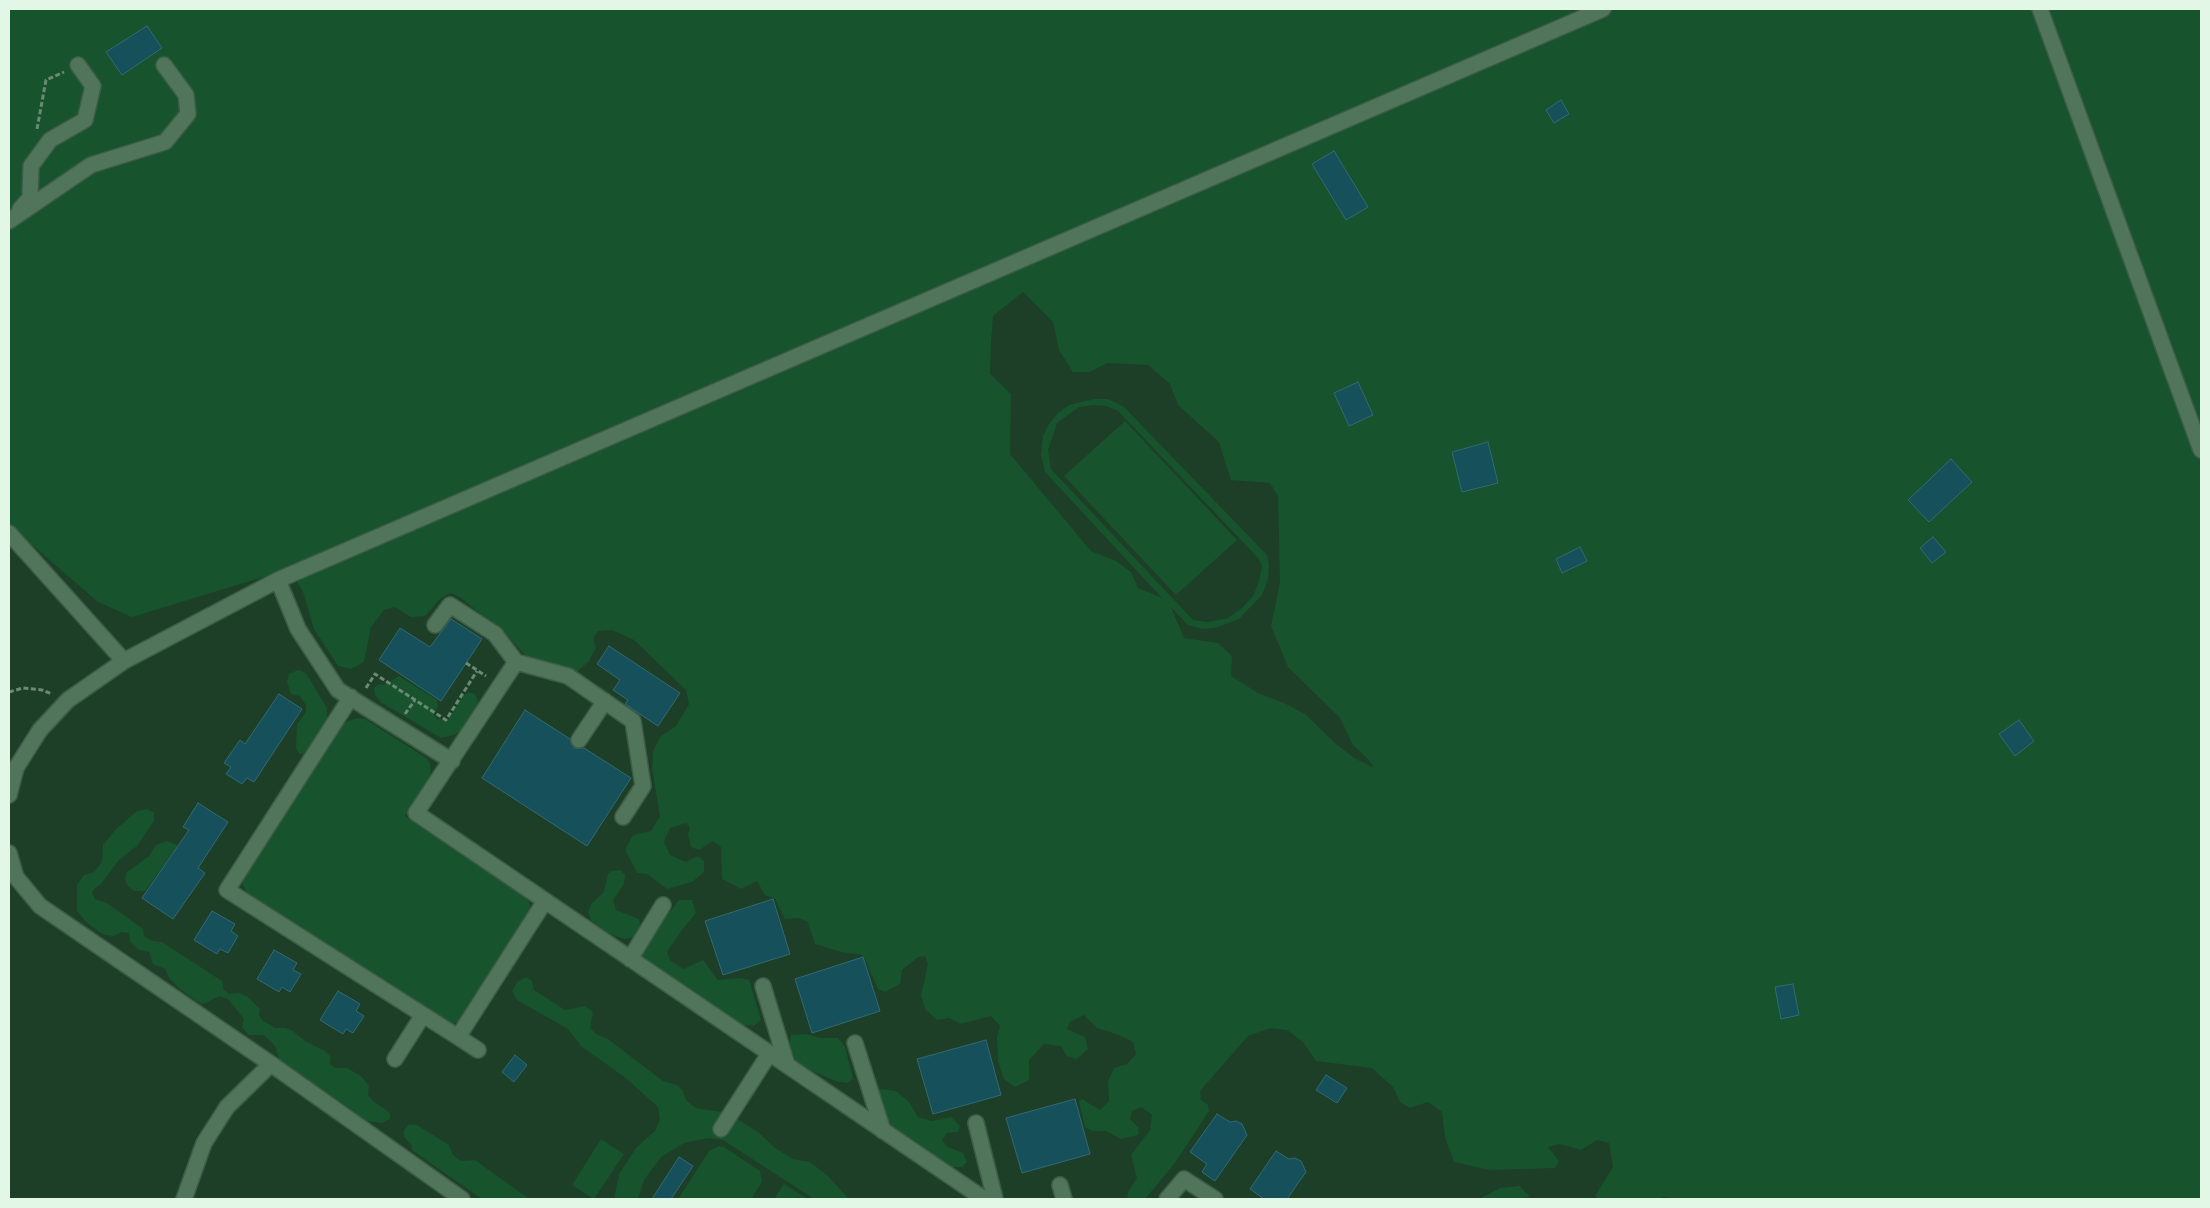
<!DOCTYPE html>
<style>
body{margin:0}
#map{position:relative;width:2210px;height:1208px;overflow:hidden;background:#1d3f27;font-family:"Times New Roman",serif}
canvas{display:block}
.frame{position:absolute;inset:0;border:10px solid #e3f7e7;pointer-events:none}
</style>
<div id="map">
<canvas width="2210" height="1208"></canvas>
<div class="frame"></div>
</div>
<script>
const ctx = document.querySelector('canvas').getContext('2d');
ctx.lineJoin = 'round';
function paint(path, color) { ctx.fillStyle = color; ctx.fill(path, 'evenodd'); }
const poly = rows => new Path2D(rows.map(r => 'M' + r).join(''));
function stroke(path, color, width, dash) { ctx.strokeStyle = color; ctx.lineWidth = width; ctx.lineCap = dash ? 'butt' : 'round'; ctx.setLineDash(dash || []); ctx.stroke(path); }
paint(poly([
 [9,9,2201,9,2201,1199,1684,1199,1663,1197,1661,1199,1598,1199,1595,1196,1613,1167,1609,1143,1597,1140,1581,1150,1559,1144,1548,1147,1559,1161,1555,1168,1489,1170,1454,1162,1445,1137,1442,1112,1428,1102,1410,1108,1400,1102,1393,1087,1372,1068,1316,1061,1303,1042,1287,1030,1270,1028,1248,1036,1200,1091,1201,1100,1208,1105,1209,1111,1175,1163,1145,1199,1129,1199,1127,1195,1129,1190,1137,1178,1131,1155,1150,1130,1152,1115,1141,1107,1132,1111,1130,1119,1139,1128,1138,1135,1121,1139,1106,1131,1093,1131,1085,1127,1079,1102,1082,1099,1100,1110,1109,1101,1108,1081,1114,1068,1127,1064,1136,1054,1133,1042,1119,1035,1097,1028,1084,1015,1070,1022,1067,1029,1085,1037,1088,1049,1077,1059,1067,1056,1061,1046,1044,1044,1029,1060,1029,1080,1015,1087,1004,1079,998,1062,997,1037,1000,1026,991,1016,960,1024,949,1018,937,1020,925,1009,921,995,928,964,925,956,918,957,902,970,900,984,885,992,878,989,863,955,841,952,815,944,808,922,799,918,785,919,775,899,765,895,757,881,741,889,722,879,721,847,713,841,699,850,691,847,688,835,690,827,686,823,670,828,664,842,670,855,686,862,698,856,704,861,704,872,692,882,667,889,647,874,637,873,625,850,633,835,651,831,660,816,652,768,653,751,660,737,676,726,689,704,686,690,634,640,612,630,598,631,593,638,596,648,589,661,575,674,531,662,508,636,461,598,451,593,441,598,425,616,411,617,395,607,384,610,371,627,364,662,351,669,338,666,314,629,303,592,291,571,283,571,132,617,98,602,9,525],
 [1023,292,1053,322,1059,350,1073,372,1090,372,1107,363,1148,365,1170,384,1178,405,1219,442,1231,480,1270,483,1278,496,1280,582,1271,626,1288,667,1340,718,1353,745,1368,759,1374,768,1354,758,1335,743,1305,714,1284,703,1258,693,1231,676,1232,656,1218,643,1184,638,1171,607,1188,625,1202,629,1215,628,1239,619,1262,595,1268,580,1269,565,1267,555,1124,407,1108,399,1094,399,1069,405,1058,413,1049,424,1043,436,1041,455,1045,472,1162,598,1138,588,1131,572,1116,561,1091,551,1010,454,1011,394,990,374,991,341,993,316],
 [1094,405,1107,406,1118,411,1259,559,1262,566,1259,582,1253,596,1242,608,1228,618,1208,622,1193,620,1051,469,1048,450,1057,423,1079,407],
 [1125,421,1237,540,1176,595,1064,476],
 [298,670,306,673,327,708,327,721,304,754,299,754,296,747,297,724,306,712,306,705,300,696,291,694,287,682,289,674],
 [399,676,437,700,438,706,434,715,437,719,448,720,463,696,469,692,475,694,479,703,463,729,454,735,441,738,382,703,375,695,374,688,379,684,384,685],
 [357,718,365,719,426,758,430,763,431,777,405,816,524,895,529,902,531,910,463,1017,458,1022,452,1024,445,1022,251,900,242,884,244,874,337,729,346,722],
 [147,809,154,812,154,821,137,846,119,860,101,884,94,889,92,893,95,899,107,903,143,929,144,936,152,941,162,942,222,981,223,989,229,994,239,993,248,997,260,1009,259,1015,262,1020,275,1028,285,1028,293,1031,305,1041,325,1051,331,1057,330,1064,335,1068,347,1068,361,1076,369,1086,368,1095,373,1101,390,1113,390,1119,382,1123,367,1121,279,1059,275,1046,264,1035,248,1035,242,1027,244,1019,228,999,219,996,206,1003,201,1004,181,990,169,978,165,969,153,964,149,952,139,950,130,942,129,933,121,932,114,936,104,935,87,923,77,911,77,885,84,875,94,872,102,862,103,845,116,829,137,811],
 [167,841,191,851,195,865,174,851,145,891,134,891,128,886,125,880,126,873,149,856,156,845],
 [620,870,625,875,624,884,613,900,616,910,639,919,640,927,635,937,624,939,608,933,591,920,588,912,592,903,604,892,608,874,611,871],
 [679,900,692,900,696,913,682,930,667,952,670,960,683,969,703,960,718,980,740,978,749,980,761,1020,754,1026,735,1024,644,962,642,954,644,946],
 [526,977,532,981,534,990,565,1010,585,1006,593,1012,590,1028,596,1034,608,1039,663,1081,677,1085,683,1091,686,1100,696,1108,721,1112,739,1120,758,1132,775,1148,793,1159,810,1162,828,1176,849,1199,814,1199,723,1140,709,1138,684,1143,661,1157,644,1180,638,1199,614,1199,619,1174,636,1148,655,1131,660,1119,658,1107,627,1079,581,1046,568,1029,517,1000,512,991,517,982],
 [806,1034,820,1038,838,1038,845,1047,853,1079,847,1083,835,1081,797,1064,789,1047,791,1035],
 [879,1089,896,1091,909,1102,918,1117,931,1121,951,1117,960,1126,958,1132,947,1133,942,1140,948,1147,963,1153,967,1162,962,1167,945,1167,890,1129,877,1096],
 [409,1124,417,1125,449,1145,453,1155,461,1161,475,1160,529,1199,482,1199,413,1151,411,1144,404,1137,404,1130],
 [601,1139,624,1154,594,1199,572,1185],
 [719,1146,724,1147,760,1171,762,1182,751,1199,678,1199,709,1151],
 [784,1184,808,1199,774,1199],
 [1520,1186,1529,1196,1528,1199,1479,1199,1500,1188]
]), '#17532c');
const building = poly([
 [147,26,162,48,122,75,106,52,147,26],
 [1561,100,1569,114,1554,123,1546,110,1561,100],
 [1334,151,1368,207,1346,220,1312,164,1334,151],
 [1358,382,1373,415,1349,426,1334,393,1358,382],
 [1488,442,1498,483,1462,492,1452,452,1488,442],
 [1951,459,1972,482,1929,522,1908,500,1951,459],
 [1933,537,1946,552,1932,563,1920,548,1933,537],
 [1580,547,1587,561,1562,573,1556,559,1580,547],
 [451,619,482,639,441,701,379,660,400,628,430,647,451,619],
 [609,646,680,693,658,726,625,704,628,700,613,690,620,680,597,664,609,646],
 [279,694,302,709,254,782,247,778,242,784,226,774,231,767,224,763,240,740,245,744,279,694],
 [525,710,570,739,574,748,584,748,631,778,587,846,482,778,525,710],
 [2019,720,2034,741,2015,756,1999,734,2019,720],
 [198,803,228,822,198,868,205,873,173,919,142,898,189,830,183,827,198,803],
 [773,899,790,954,723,975,705,921,773,899],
 [212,911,235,924,231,931,238,936,228,953,220,949,217,954,194,940,212,911],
 [274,950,297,963,293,970,301,974,290,992,282,987,279,992,257,979,274,950],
 [863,957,880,1011,812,1033,795,979,863,957],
 [1793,984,1799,1015,1781,1019,1775,987,1793,984],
 [338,991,360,1004,356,1011,364,1016,353,1033,346,1029,343,1034,320,1020,338,991],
 [986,1040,1001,1095,933,1114,917,1059,986,1040],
 [515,1055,527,1065,514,1082,502,1072,515,1055],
 [1326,1075,1347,1088,1337,1103,1316,1090,1326,1075],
 [1075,1099,1090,1154,1022,1173,1006,1118,1075,1099],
 [1217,1114,1230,1122,1236,1121,1242,1124,1247,1135,1215,1181,1202,1172,1207,1164,1190,1152,1217,1114],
 [1276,1151,1289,1159,1295,1158,1301,1161,1306,1172,1287,1199,1264,1199,1250,1189,1276,1151],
 [679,1157,693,1166,671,1199,652,1199,679,1157]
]);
paint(building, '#16505a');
stroke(building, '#336a74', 1);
const minor = poly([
 [2040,9,2201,450],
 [20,209,30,198,31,166,50,140,85,120,93,86,78,65],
 [9,221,91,165,165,142,188,114,186,95,164,65],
 [9,533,124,661],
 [278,580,298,629,338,690,452,761],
 [435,625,450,605,495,634,516,662,416,813,984,1199],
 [516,662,568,676,633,721,643,786,623,817],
 [351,697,227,890,458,1037,545,901],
 [579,740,605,701],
 [9,795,16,768,40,730,68,700,124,661,278,580,1603,9],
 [9,853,16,877,40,906,271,1064,462,1199],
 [630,959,663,905],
 [763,986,787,1065],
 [458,1037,478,1050],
 [855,1043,883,1131],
 [395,1059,423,1015],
 [976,1123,995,1199],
 [721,1129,769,1054],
 [1060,1185,1064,1199],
 [184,1199,204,1143,227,1107,271,1064],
 [1167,1199,1184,1179,1215,1199]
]);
stroke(minor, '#3c5c47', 18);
stroke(poly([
 [37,129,46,80,64,72],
 [466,663,486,676],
 [366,688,375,674,446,720,477,671],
 [9,692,23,688,42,690,52,694],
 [405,714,415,700]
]), '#6c8974', 3, [5, 2.5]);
stroke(minor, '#51755a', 15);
</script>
